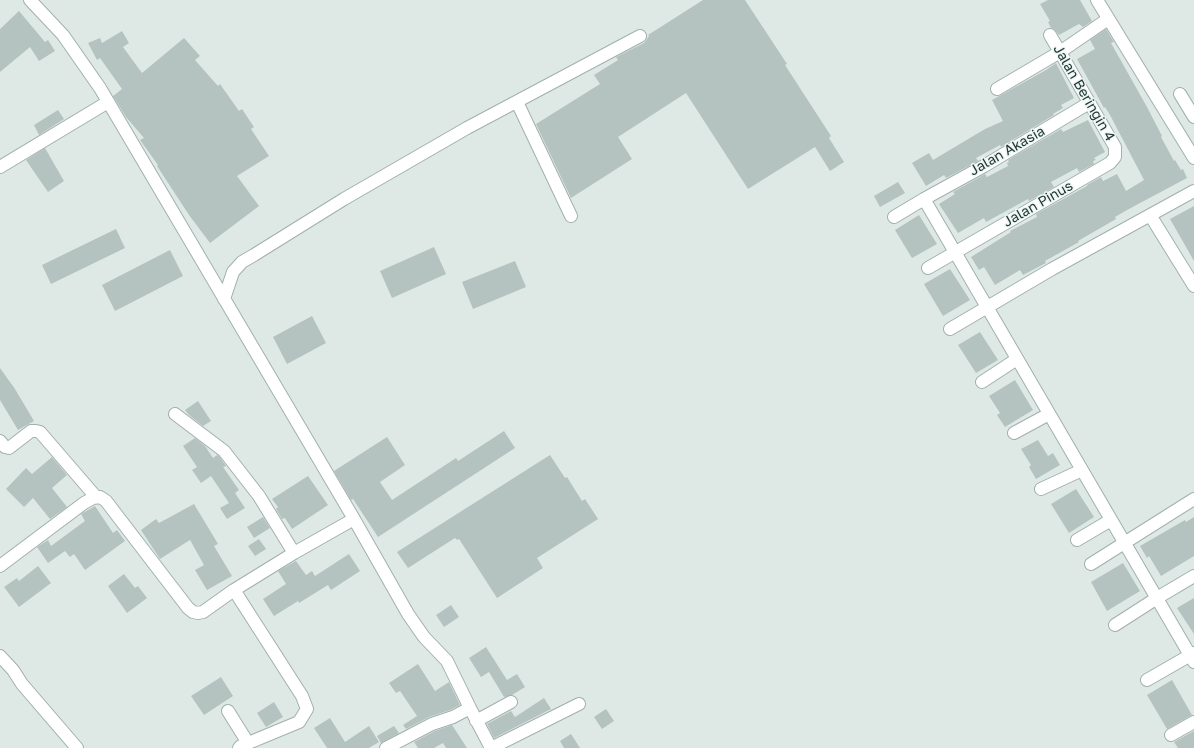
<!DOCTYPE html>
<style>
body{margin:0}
canvas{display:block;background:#dee9e6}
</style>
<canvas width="1194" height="748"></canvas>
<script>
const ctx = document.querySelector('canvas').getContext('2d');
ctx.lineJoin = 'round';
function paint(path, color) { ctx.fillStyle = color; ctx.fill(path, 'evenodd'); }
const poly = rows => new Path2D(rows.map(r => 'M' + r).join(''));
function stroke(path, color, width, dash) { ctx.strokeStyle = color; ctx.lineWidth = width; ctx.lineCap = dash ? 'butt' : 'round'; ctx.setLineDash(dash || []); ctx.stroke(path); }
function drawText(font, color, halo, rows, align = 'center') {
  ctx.font = font + ' "Golos Text",sans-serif'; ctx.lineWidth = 3; ctx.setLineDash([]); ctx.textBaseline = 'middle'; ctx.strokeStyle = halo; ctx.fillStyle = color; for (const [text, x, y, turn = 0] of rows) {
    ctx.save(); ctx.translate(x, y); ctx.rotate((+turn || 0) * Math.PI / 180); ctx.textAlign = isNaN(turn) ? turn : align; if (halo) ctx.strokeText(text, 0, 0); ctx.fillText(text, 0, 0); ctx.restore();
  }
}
paint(poly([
 [703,0,745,0,787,64,785,65,831,136,829,138,844,162,830,171,815,147,748,189,686,93,618,137,632,159,571,198,536,124,600,84,594,75,618,60,616,57,644,43,649,36,648,35],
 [1048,0,1080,0,1092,21,1083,27,1079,24,1059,35,1054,29,1051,28,1048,22,1050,21,1040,4],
 [19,11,45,42,48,40,55,51,39,61,30,47,0,72,0,29],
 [1106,29,1114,42,1111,43,1147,107,1162,136,1161,137,1174,161,1175,160,1181,170,1183,169,1187,178,1127,210,1115,217,1116,219,1078,241,1079,242,1045,261,1046,263,1023,275,1020,270,995,285,984,267,979,270,971,257,1011,232,1010,231,1037,217,1036,214,1087,186,1087,185,1101,177,1103,181,1117,174,1126,191,1144,180,1110,115,1105,107,1104,108,1077,59,1095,49,1090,40],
 [122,31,129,43,123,47,142,73,184,38,200,56,195,60,218,86,220,84,239,111,242,109,254,127,251,129,269,156,237,176,259,206,210,243,189,215,157,166,158,165,140,140,144,138,126,117,113,96,122,89,100,58,97,60,88,43,100,38,102,43],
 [1056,63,1074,98,1061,105,1063,108,1053,114,1054,115,1001,147,1000,145,976,158,978,161,946,178,944,175,926,186,912,163,929,153,933,160,985,129,1003,121,992,100,1046,70],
 [58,110,64,119,39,135,34,125],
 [1088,120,1105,152,1094,158,1096,160,1093,161,1094,164,1079,172,1077,168,1051,182,1054,187,1029,201,1028,199,986,222,984,218,958,233,939,204,955,194,953,192,985,174,987,177,1008,166,1007,163,1009,162,1008,160,1061,129,1063,132],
 [45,148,64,181,48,192,26,160],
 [898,182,905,193,880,207,874,196],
 [1194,206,1194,261,1170,219],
 [919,215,937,244,912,258,895,230],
 [116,229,125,248,51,284,42,265],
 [434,247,446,274,392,298,380,271],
 [170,250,183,276,115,311,102,285],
 [515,261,526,287,473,309,462,282],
 [950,269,970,300,943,316,924,284],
 [312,316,326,343,287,364,273,337],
 [980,332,998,360,976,373,958,345],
 [0,368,15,389,34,421,18,430,0,400],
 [1015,380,1033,410,1005,427,997,415,1000,413,989,396],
 [198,401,211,421,203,426,189,415,185,410],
 [504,431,515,448,378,537,353,499,351,500,334,471,387,437,405,465,380,482,392,500,456,458,458,461],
 [195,438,205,446,213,458,217,455,219,456,226,466,223,467,239,490,235,493,245,508,227,519,220,508,229,503,211,476,201,483,192,470,197,467,183,446],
 [1038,440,1048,456,1053,453,1060,465,1036,479,1029,467,1031,465,1021,449],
 [550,455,565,478,567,477,582,501,585,499,598,519,537,558,543,568,497,598,459,539,457,540,455,538,408,568,397,552],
 [52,457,67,475,52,488,67,507,50,519,33,498,24,507,6,489,26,468,32,474],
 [308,476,328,505,292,529,285,518,282,519,276,509,278,507,272,499],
 [1076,489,1094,517,1069,533,1051,504],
 [194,504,218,544,214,546,232,576,207,590,195,570,204,565,190,540,160,559,141,530,156,519,159,523],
 [95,506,113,533,117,530,125,541,85,570,74,554,70,557,65,551,48,563,37,547,48,540,51,546,85,521,81,514],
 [263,517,270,528,254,538,247,527],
 [1194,517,1194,556,1161,576,1149,556,1147,558,1140,546,1185,520,1186,522],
 [259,539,266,549,255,556,248,546],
 [349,554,360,571,331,590,328,585,299,603,298,601,274,616,263,599,286,584,278,571,296,561,306,575,312,571,315,576],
 [1123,563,1140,591,1107,611,1091,582],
 [38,566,51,583,19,607,4,587,17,578,19,581],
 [124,574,135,588,138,586,147,598,127,613,108,586],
 [1194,598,1194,634,1177,608],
 [451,605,459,617,444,627,436,615],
 [486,647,507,680,517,674,525,687,512,695,504,697,489,672,481,677,469,658],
 [418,664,435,691,449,682,460,705,450,710,429,717,406,729,403,725,417,716,400,691,396,693,389,683],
 [221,677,233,696,204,715,191,696],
 [1172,680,1192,715,1167,729,1147,695],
 [544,698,551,709,494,738,487,724,511,711,515,717],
 [274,702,283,717,266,727,257,713],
 [606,709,614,721,602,729,594,717],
 [330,718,345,742,369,726,379,742,369,748,327,748,314,728],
 [452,725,467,748,446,748,443,743,434,748,418,748,414,742,435,731],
 [394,726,399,733,381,743,377,736],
 [1194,731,1194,748,1178,748,1174,742],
 [571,734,580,748,564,748,560,741]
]), '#b4c3bf');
const minor = poly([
 [30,0,63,35,100,88,354,519,408,614,424,637,447,661,470,708,491,748],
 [1097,0,1194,158],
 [997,89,1060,52,1108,19],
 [1180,94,1194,117],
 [517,102,571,216],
 [0,167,108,102],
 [924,199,1194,662],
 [1150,215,1194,286],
 [894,217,924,199,984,166,1089,103],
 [928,268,1110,163,1115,157,1115,147,1050,35],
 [224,299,233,272,242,262,254,255,344,199,467,128,640,36],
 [950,329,1052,269,1194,191],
 [982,382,1017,359],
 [175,414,224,451,259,496,294,553],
 [1014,433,1049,414],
 [0,441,5,447,9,448,31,431,36,431,40,432,96,497],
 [1041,489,1082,470],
 [1077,540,1111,520],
 [1091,564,1194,499],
 [0,566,84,503,93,498,100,497,106,501,188,608,193,612,198,613,203,612,234,590,294,553,354,519],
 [234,590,302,696,307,709,299,722,241,746,239,748],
 [1115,625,1157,598,1194,576],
 [0,656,13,670,22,684,77,748],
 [1147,680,1194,653],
 [228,711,248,743],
 [476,721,511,702],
 [1171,735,1194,722],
 [386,748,432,724,453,717,470,708],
 [491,748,579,704]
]);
stroke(minor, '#a2b0ad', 14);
stroke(minor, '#fff', 12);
drawText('14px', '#213735', '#eef6f3', [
 ["Jalan Beringin 4",1084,93,60],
 ["Jalan Akasia",1007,151,-30],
 ["Jalan Pinus",1038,204,-30]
]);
</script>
